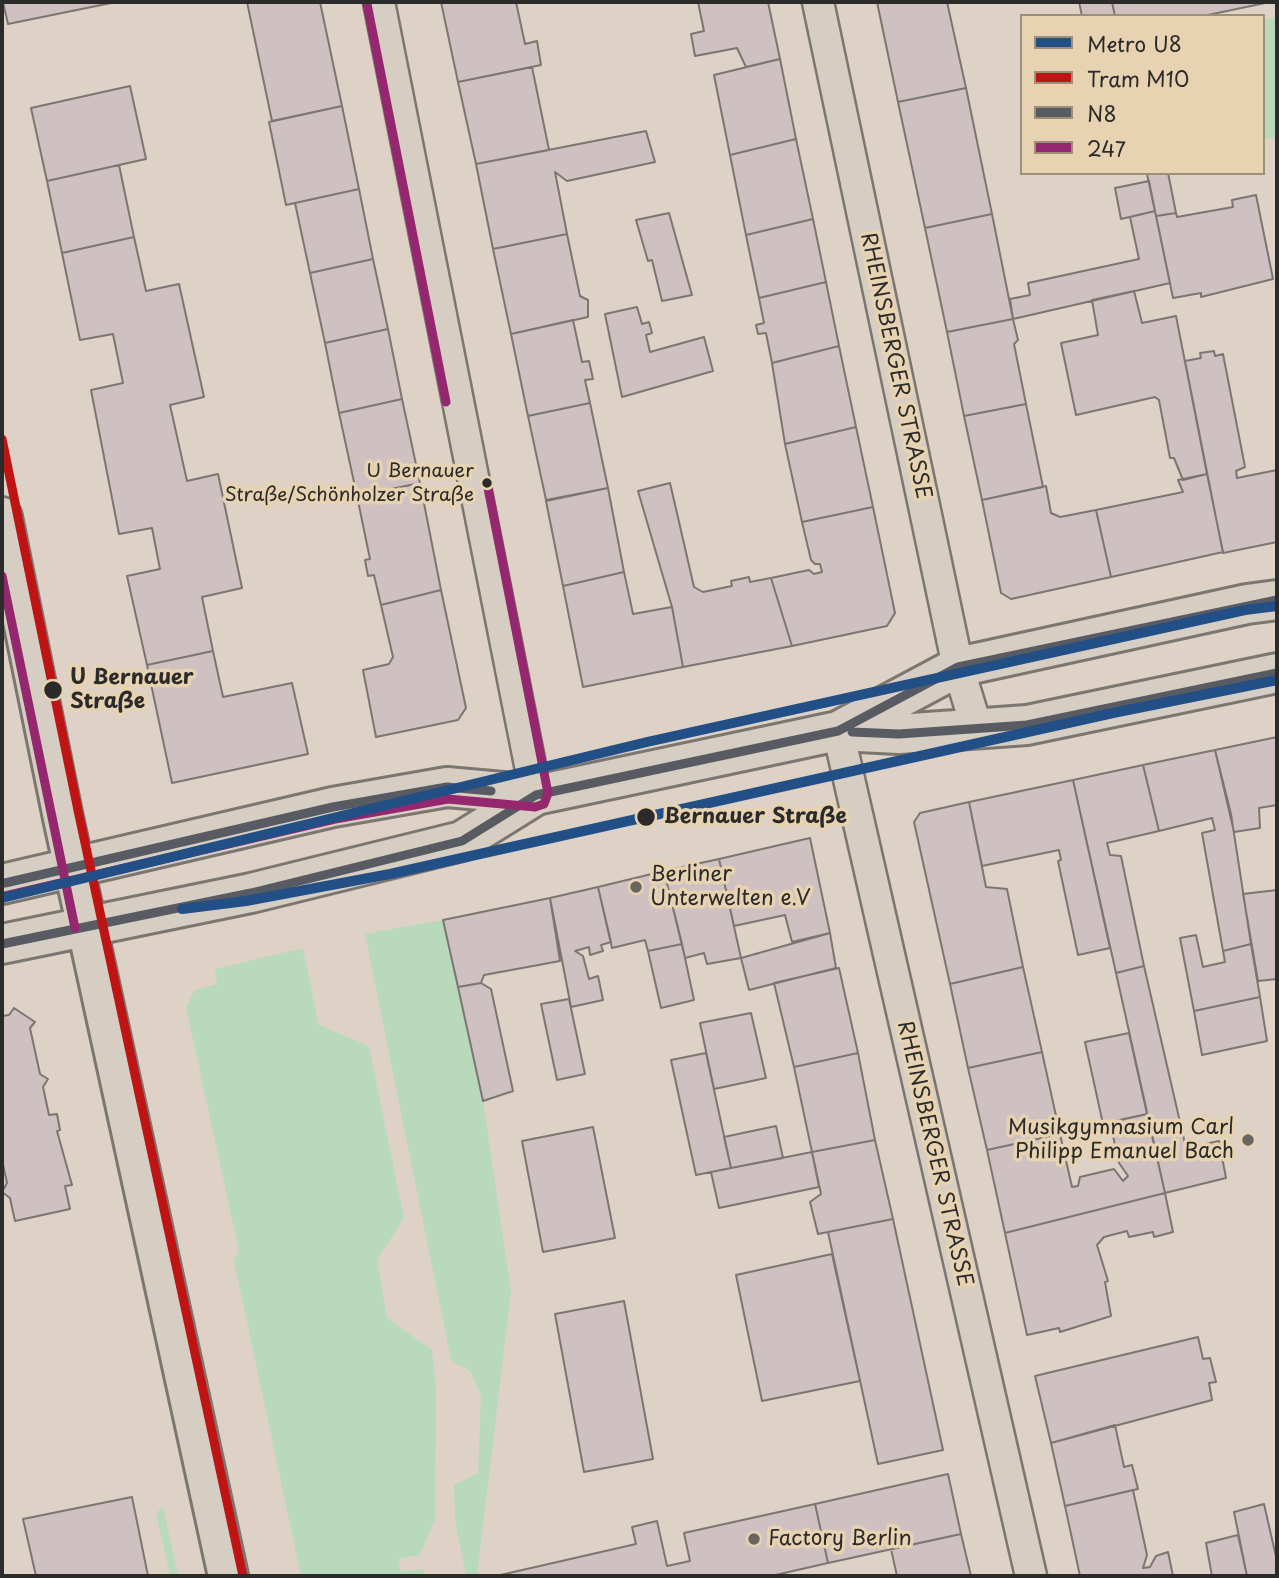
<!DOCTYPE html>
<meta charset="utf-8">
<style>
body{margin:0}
#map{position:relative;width:1279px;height:1578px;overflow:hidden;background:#ded1c6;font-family:"Playpen Sans",sans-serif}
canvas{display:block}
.frame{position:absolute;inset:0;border:4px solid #2b2b2b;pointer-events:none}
.legend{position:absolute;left:1020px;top:14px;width:245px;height:161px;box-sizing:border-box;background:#e7d3b1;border:2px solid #9c907b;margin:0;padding:9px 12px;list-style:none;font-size:21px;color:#2b2b2b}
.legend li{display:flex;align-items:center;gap:14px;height:35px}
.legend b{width:35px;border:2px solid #9c907b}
</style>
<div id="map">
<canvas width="1279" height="1578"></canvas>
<div class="frame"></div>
<ul class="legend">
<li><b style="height:9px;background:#224f86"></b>Metro U8</li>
<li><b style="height:9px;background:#be1414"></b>Tram M10</li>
<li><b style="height:9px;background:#595b62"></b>N8</li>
<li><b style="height:9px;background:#95276e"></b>247</li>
</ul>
</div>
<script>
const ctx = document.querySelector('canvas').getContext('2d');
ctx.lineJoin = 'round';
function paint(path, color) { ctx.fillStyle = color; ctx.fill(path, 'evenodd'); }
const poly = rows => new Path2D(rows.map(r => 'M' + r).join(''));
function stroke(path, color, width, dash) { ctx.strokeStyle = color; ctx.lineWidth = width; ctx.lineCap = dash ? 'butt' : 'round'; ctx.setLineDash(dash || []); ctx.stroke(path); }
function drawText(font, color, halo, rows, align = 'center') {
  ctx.font = font + ' "Playpen Sans",sans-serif'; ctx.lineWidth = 7; ctx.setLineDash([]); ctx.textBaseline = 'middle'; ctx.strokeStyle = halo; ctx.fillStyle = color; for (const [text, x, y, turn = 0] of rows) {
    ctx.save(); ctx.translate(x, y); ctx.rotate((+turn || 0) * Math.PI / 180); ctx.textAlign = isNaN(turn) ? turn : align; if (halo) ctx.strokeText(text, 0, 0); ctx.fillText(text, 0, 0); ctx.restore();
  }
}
paint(poly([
 [1277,17,1277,137,1263,140,1263,20],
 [443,920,483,1101,511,1292,477,1576,466,1576,455,1520,454,1485,478,1473,481,1396,470,1371,451,1360,365,934],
 [303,948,319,1025,369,1046,404,1218,377,1260,387,1318,432,1350,436,1386,435,1519,420,1555,398,1559,401,1572,423,1569,424,1576,301,1576,234,1261,239,1251,186,1007,195,990,217,984,215,969],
 [163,1507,178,1576,170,1576,156,1513]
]), '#b8daba');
const building = poly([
 [3,2,116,2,8,24,3,2],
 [247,2,320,2,342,106,272,121,247,2],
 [441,2,516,2,525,44,537,41,541,65,458,82,441,2],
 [698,2,768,2,780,59,746,67,737,48,695,56,691,34,704,31,698,2],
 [877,2,947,2,966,88,898,102,877,2],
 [1079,2,1112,2,1115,16,1082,16,1079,2],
 [1112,2,1270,2,1203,16,1115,16,1112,2],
 [780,59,796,139,730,155,714,75,780,59],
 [532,67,549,150,476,164,458,82,532,67],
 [130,86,146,159,47,181,31,108,130,86],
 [966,88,992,214,925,228,898,102,966,88],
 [342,106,359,189,286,205,269,122,342,106],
 [646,131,655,162,567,181,555,172,567,234,493,249,476,164,646,131],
 [796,139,813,219,746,235,730,155,796,139],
 [119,165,134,237,62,253,47,181,119,165],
 [1168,173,1176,213,1156,216,1147,174,1168,173],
 [1149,181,1155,211,1121,219,1115,188,1149,181],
 [359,189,373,259,310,273,295,203,359,189],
 [1256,195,1273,279,1201,297,1201,293,1173,298,1156,216,1176,213,1177,217,1233,207,1232,200,1256,195],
 [1155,211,1170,283,1013,319,1010,299,1030,295,1028,283,1139,259,1130,217,1155,211],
 [669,213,692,295,662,301,652,260,648,261,636,220,669,213],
 [992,214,1013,319,947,332,925,228,992,214],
 [813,219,826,282,759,298,746,235,813,219],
 [567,234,580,296,588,300,588,317,511,334,493,249,567,234],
 [134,237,146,291,179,284,204,397,170,405,187,481,218,474,242,588,202,597,213,651,147,665,127,576,160,569,152,528,119,534,91,390,123,383,113,334,80,340,62,253,134,237],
 [373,259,388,329,325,343,310,273,373,259],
 [826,282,839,346,772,363,766,333,758,334,756,325,764,323,759,298,826,282],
 [1134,291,1142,323,1176,316,1207,474,1183,480,1174,458,1170,458,1159,400,1155,397,1076,415,1061,343,1098,335,1092,300,1134,291],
 [637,307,642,324,649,322,652,333,646,335,650,352,704,337,713,371,622,397,605,314,637,307],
 [1013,319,1018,340,1014,344,1026,404,964,416,947,332,1013,319],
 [573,320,582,362,589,361,593,379,585,380,590,403,528,416,511,334,573,320],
 [388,329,402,399,339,413,325,343,388,329],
 [839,346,856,427,785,444,772,363,839,346],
 [1214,351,1215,356,1223,354,1245,467,1236,471,1237,478,1277,470,1277,542,1223,553,1185,361,1201,358,1200,353,1214,351],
 [402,399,420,483,357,496,339,413,402,399],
 [590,403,608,488,546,500,528,416,590,403],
 [1026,404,1043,487,982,500,964,416,1026,404],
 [856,427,873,507,802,522,785,444,856,427],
 [1207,474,1223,552,1111,577,1096,510,1183,492,1178,480,1207,474],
 [420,483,441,590,381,605,374,575,368,576,365,560,370,559,357,496,420,483],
 [670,483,694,587,703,592,732,586,731,581,749,577,750,582,771,578,792,646,683,667,672,607,638,491,670,483],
 [1046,486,1051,513,1060,517,1096,510,1111,577,1011,599,1001,593,982,500,1046,486],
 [608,488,624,572,563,586,546,501,608,488],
 [873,507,895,613,887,626,792,646,771,578,809,570,814,574,822,572,820,564,815,564,811,560,802,522,873,507],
 [624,572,633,614,672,607,683,667,583,687,563,586,624,572],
 [441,590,466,708,458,720,376,737,363,670,389,664,393,657,381,605,441,590],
 [213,651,223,697,292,683,308,754,172,783,147,665,213,651],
 [1277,737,1277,805,1259,808,1260,828,1234,832,1215,750,1277,737],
 [1215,750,1231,814,1251,944,1223,951,1202,833,1215,830,1212,818,1159,831,1143,765,1215,750],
 [1143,765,1159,831,1107,843,1110,855,1121,856,1144,966,1116,973,1073,780,1143,765],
 [1073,780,1110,948,1078,955,1058,861,1061,860,1059,850,982,866,969,802,1073,780],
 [969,802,986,887,1007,889,1023,967,950,984,914,822,920,813,969,802],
 [810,838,830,933,792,942,785,915,734,926,719,859,810,838],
 [719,859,741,958,707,964,704,953,685,958,664,871,719,859],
 [664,871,682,944,648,951,645,940,612,948,598,887,664,871],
 [598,887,611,942,601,945,603,951,590,955,589,947,575,951,583,956,589,979,598,976,603,1000,571,1007,550,898,598,887],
 [1277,890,1277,979,1258,981,1243,894,1277,890],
 [550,898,560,961,484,975,481,983,458,987,443,920,550,898],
 [830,933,836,968,749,990,741,958,830,933],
 [1196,935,1203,967,1225,962,1223,951,1251,944,1260,997,1194,1011,1180,938,1196,935],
 [682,944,694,1000,661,1008,648,951,682,944],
 [1144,966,1186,1148,1219,1141,1226,1178,1165,1193,1116,973,1144,966],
 [1023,967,1042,1052,968,1068,950,984,1023,967],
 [839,968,858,1053,794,1067,774,983,839,968],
 [481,983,491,989,513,1091,483,1101,458,987,481,983],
 [1260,997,1267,1041,1202,1055,1194,1011,1260,997],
 [569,999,585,1074,557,1080,541,1004,569,999],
 [14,1008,35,1022,30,1028,40,1074,48,1079,43,1087,49,1115,57,1114,60,1130,57,1131,72,1185,65,1186,70,1209,15,1221,10,1198,2,1192,7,1183,2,1160,2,1016,9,1015,14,1008],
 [751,1013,766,1078,714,1089,700,1023,751,1013],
 [1129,1033,1147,1114,1103,1124,1085,1042,1129,1033],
 [1042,1052,1060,1134,987,1150,968,1068,1042,1052],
 [706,1053,731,1168,696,1175,671,1060,706,1053],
 [858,1053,875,1140,812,1152,794,1067,858,1053],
 [1147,1114,1165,1193,1005,1233,987,1150,1060,1134,1072,1187,1078,1186,1080,1177,1114,1169,1123,1181,1128,1176,1119,1163,1110,1122,1147,1114],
 [776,1126,783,1158,731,1168,724,1137,776,1126],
 [593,1127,615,1238,543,1252,522,1141,593,1127],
 [875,1140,893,1219,818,1234,810,1202,821,1194,812,1152,875,1140],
 [812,1152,819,1187,719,1208,711,1172,812,1152],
 [1165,1193,1173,1232,1154,1237,1153,1232,1129,1237,1127,1231,1104,1237,1097,1245,1108,1281,1105,1282,1111,1316,1060,1332,1059,1328,1027,1335,1005,1233,1165,1193],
 [893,1219,943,1450,878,1464,828,1232,893,1219],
 [832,1254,860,1381,762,1401,736,1275,832,1254],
 [624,1301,653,1459,584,1472,555,1314,624,1301],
 [1198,1337,1203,1359,1210,1358,1216,1382,1209,1383,1212,1400,1051,1443,1035,1376,1198,1337],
 [1115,1425,1124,1467,1132,1465,1138,1489,1065,1506,1051,1443,1115,1425],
 [948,1474,961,1534,828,1563,815,1504,948,1474],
 [1133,1490,1147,1555,1143,1568,1150,1567,1156,1556,1168,1552,1173,1576,1080,1576,1065,1506,1133,1490],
 [132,1497,148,1576,36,1576,23,1519,132,1497],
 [815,1504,828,1563,771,1576,496,1576,636,1544,632,1527,657,1521,667,1566,690,1561,684,1533,815,1504],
 [1264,1504,1277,1561,1277,1576,1247,1576,1234,1512,1264,1504],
 [961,1534,971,1576,897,1576,891,1549,961,1534],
 [1238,1535,1247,1576,1212,1576,1206,1543,1238,1535]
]);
paint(building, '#cfc1c2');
stroke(building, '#7c7671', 2);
const minor = poly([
 [379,2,536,795],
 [818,2,958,667,977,729],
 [838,731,1031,1576]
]);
const secondary = poly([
 [2,517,63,818,228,1576],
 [840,730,958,667,1247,604,1277,600],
 [2,884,333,807,447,787,536,795,838,731,899,734,1027,725,1277,673],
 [2,944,251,893,462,841,536,795]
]);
stroke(minor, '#7c7671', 35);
stroke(secondary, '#7c7671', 44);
stroke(minor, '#d6cec3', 30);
stroke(secondary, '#d6cec3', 38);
stroke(poly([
 [852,732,899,734,1027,725,1277,673],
 [5,883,333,807,447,787,491,791],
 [2,944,251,893,462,841,536,795,838,731,958,667,1277,600]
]), '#595b62', 9);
stroke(poly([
 [367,4,446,402],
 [2,576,75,928],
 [5,896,335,819,448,799,535,807,544,804,548,793,487,483]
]), '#95276e', 9);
stroke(poly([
 [2,439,79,815,243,1576]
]), '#be1414', 9);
stroke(poly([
 [2,898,647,742,1245,610,1277,606],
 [182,909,246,901,390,874,1113,713,1277,680]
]), '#224f86', 10);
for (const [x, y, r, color] of [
 [487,483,6,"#2b2b2b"],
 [53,690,10,"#2b2b2b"],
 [646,817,10,"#2b2b2b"],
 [636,887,7,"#6a6561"],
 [1248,1140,7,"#6a6561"],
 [754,1539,7,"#6a6561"]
]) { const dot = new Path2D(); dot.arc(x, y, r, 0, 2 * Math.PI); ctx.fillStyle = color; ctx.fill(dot); stroke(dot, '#e7d3b1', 2.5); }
drawText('19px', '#2b2b2b', '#e7d3b1', [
 ["U Bernauer",474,472],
 ["Straße/Schönholzer Straße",474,496]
], 'right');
drawText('21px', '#2b2b2b', '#e7d3b1', [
 ["RHEINSBERGER STRASSE",895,366,78],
 ["RHEINSBERGER STRASSE",934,1154,77]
]);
drawText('bold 21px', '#2b2b2b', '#e7d3b1', [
 ["U Bernauer",70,678],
 ["Straße",70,702],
 ["Bernauer Straße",664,817]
], 'left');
drawText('21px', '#2b2b2b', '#e7d3b1', [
 ["Berliner",650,875],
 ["Unterwelten e.V",650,899],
 ["Musikgymnasium Carl",1234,1128,"right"],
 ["Philipp Emanuel Bach",1234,1152,"right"],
 ["Factory Berlin",768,1539]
], 'left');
</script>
